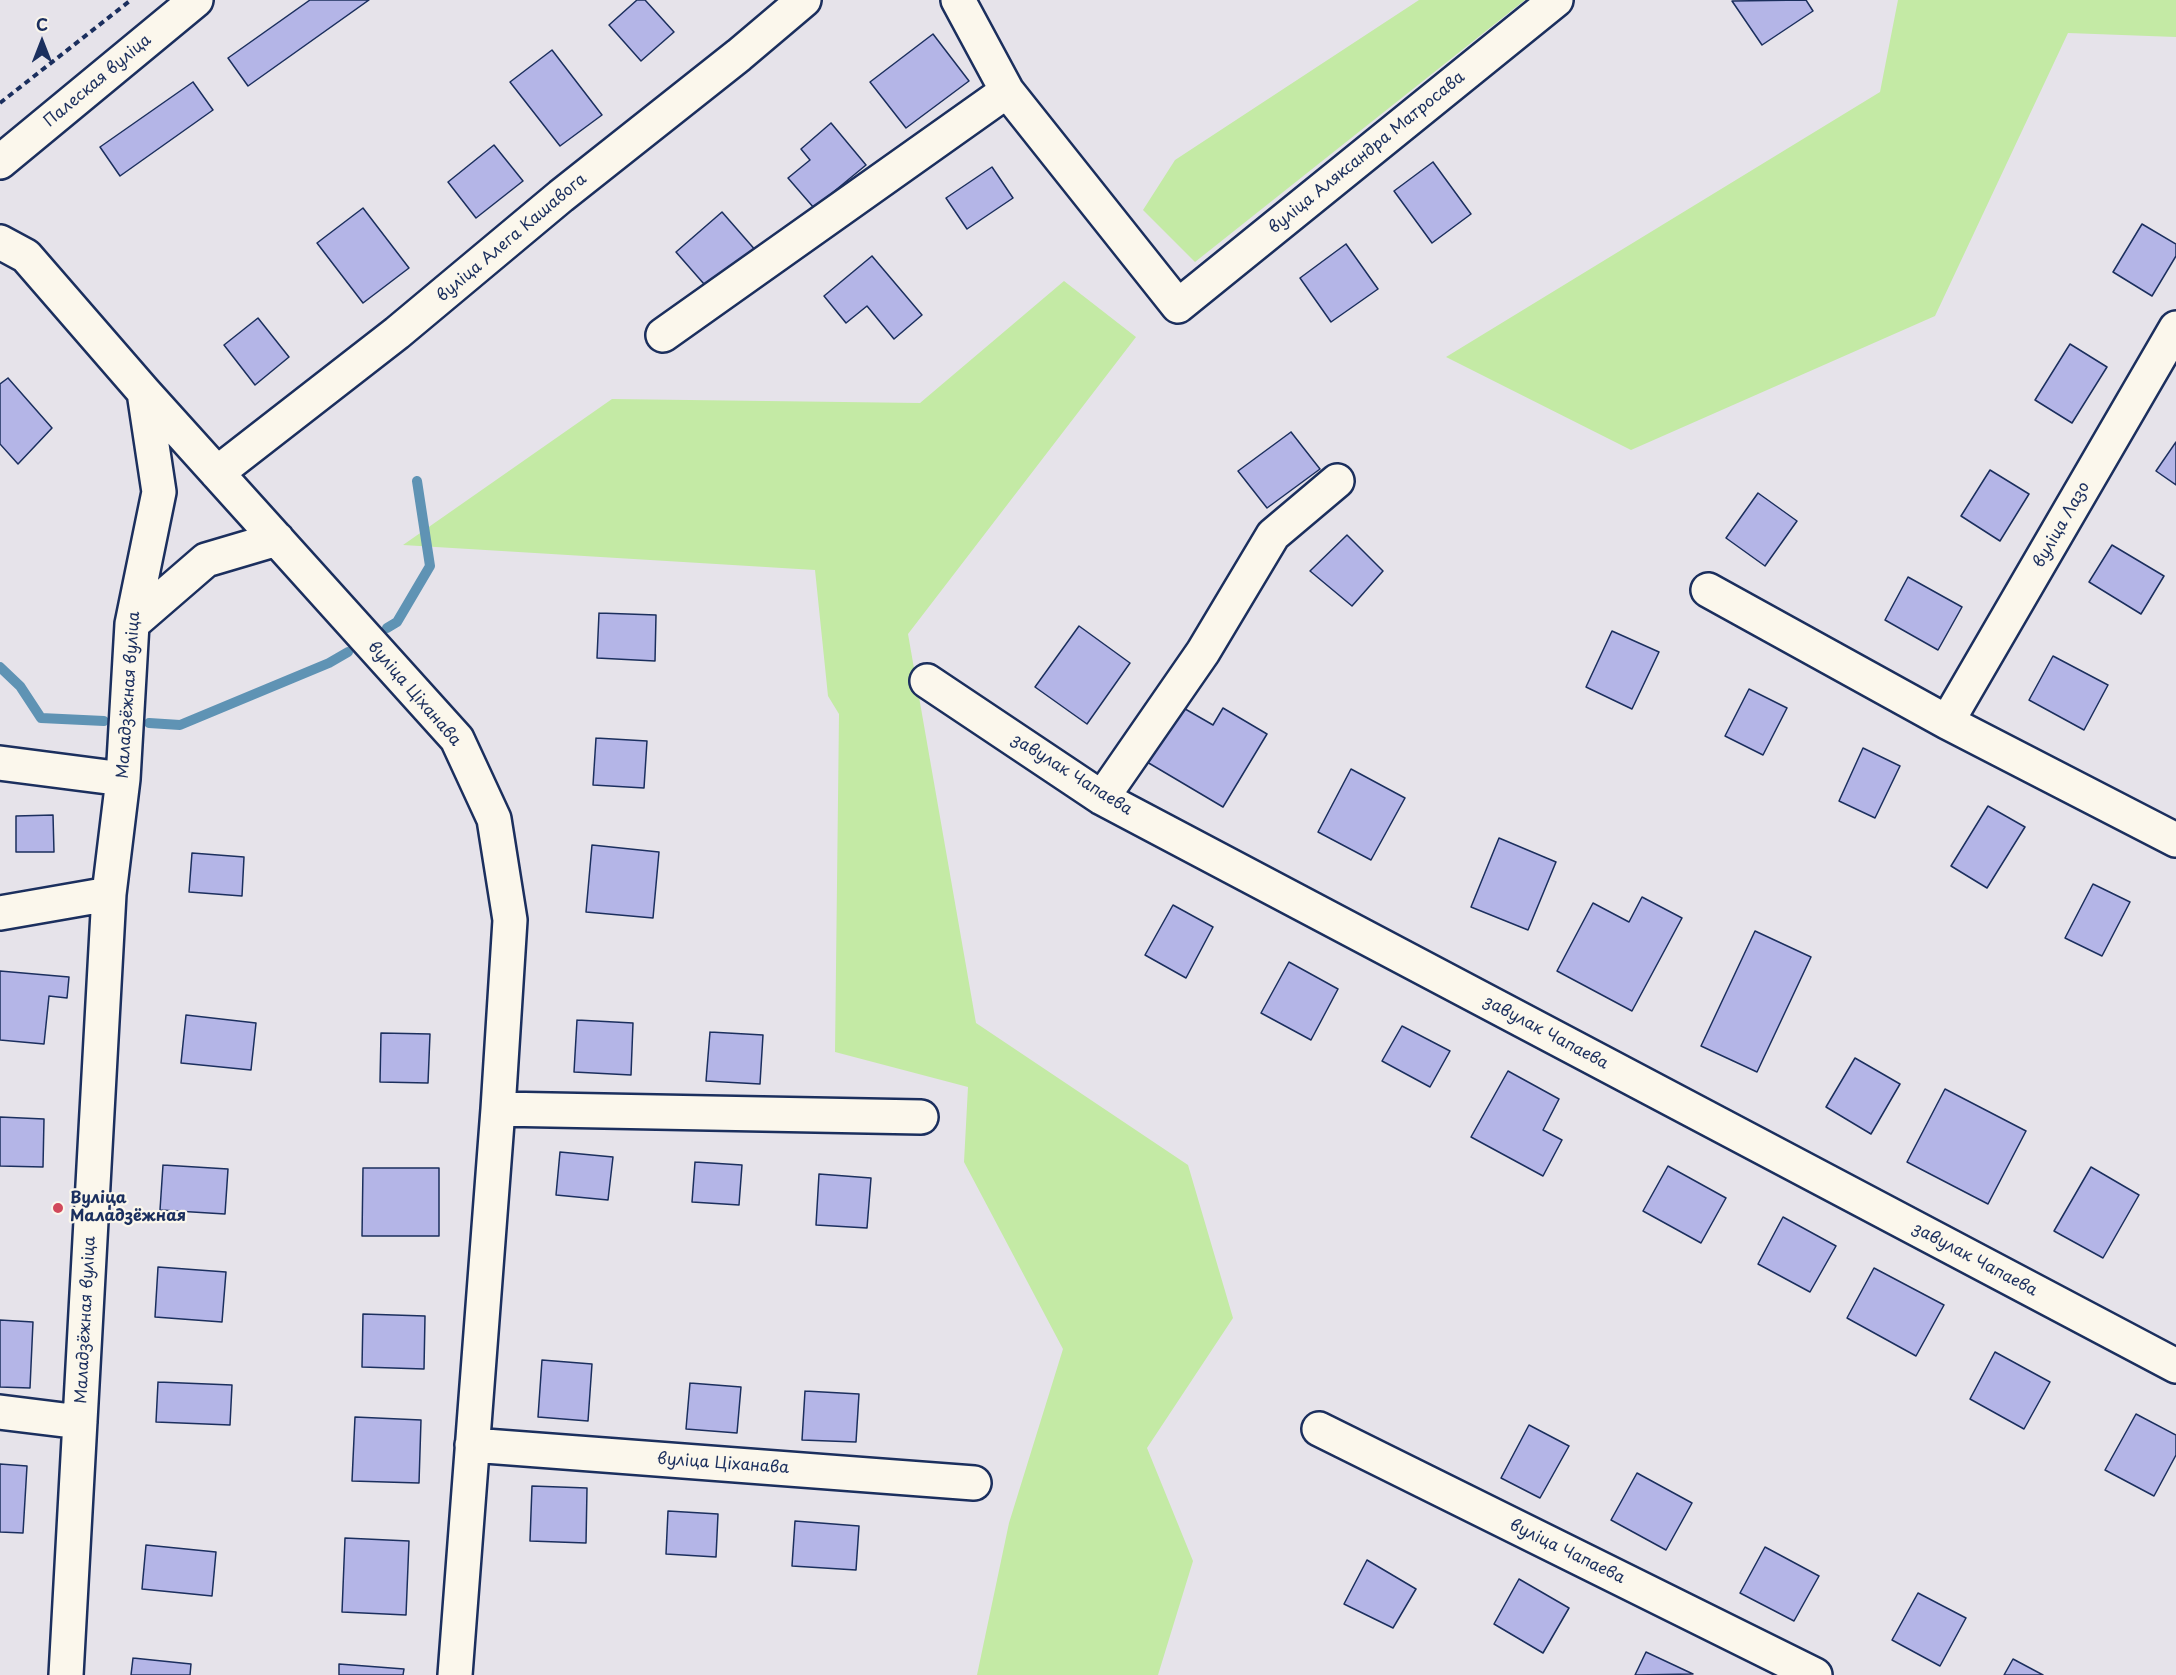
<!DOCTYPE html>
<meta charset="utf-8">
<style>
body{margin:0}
#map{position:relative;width:2176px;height:1675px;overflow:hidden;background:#e6e3ea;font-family:"Playpen Sans",sans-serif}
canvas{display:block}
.north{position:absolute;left:12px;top:12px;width:60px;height:60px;-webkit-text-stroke:4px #fbf7ec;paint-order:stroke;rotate:0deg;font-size:16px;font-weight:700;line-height:24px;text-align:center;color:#1b2f5e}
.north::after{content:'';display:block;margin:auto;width:21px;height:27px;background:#1b2f5e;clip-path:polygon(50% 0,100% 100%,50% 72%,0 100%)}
</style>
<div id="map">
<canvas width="2176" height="1675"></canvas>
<div class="north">С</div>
</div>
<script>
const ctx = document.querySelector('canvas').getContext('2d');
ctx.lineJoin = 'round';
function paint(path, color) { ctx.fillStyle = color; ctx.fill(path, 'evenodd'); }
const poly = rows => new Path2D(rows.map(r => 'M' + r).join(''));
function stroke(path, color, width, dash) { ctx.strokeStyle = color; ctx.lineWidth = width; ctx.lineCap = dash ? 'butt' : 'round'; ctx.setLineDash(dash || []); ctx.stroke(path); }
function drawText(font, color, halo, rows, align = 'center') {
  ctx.font = font + ' "Playpen Sans",sans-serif'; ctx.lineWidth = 4.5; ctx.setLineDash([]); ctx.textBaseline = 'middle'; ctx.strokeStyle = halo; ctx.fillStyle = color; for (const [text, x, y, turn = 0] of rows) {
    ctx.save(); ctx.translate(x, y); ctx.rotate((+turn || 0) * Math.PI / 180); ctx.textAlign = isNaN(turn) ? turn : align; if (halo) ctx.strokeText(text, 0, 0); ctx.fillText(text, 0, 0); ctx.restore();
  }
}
paint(poly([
 [1419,0,1525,0,1195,262,1143,210,1175,160],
 [1898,0,2176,0,2176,37,2068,33,1935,316,1631,450,1446,357,1880,92],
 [1064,281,1136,337,908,634,976,1023,1188,1165,1233,1318,1147,1448,1193,1561,1158,1675,977,1675,1009,1523,1063,1349,964,1162,968,1087,835,1052,839,714,828,696,815,570,403,545,612,399,920,403]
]), '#c4eaa5');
stroke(poly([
 [387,628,397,622,430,566,417,481],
 [0,667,20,686,41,718,104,721],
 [149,723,180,725,329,663,348,652]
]), '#5f93b4', 10);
const building = poly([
 [310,0,369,0,248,86,228,58,310,0],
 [637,0,645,0,674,32,641,61,609,25,637,0],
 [1806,0,1813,11,1762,45,1732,1,1806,0],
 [933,34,969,81,906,128,870,82,933,34],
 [552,50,602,115,560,146,510,82,552,50],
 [193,82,213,110,120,176,100,147,193,82],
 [831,123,866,165,814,208,788,178,810,160,801,149,831,123],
 [494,145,523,181,476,218,448,182,494,145],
 [1433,162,1471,214,1432,243,1394,191,1433,162],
 [992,167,1013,198,967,229,946,198,992,167],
 [363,208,409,268,363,303,317,243,363,208],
 [722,212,757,252,711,292,676,252,722,212],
 [2142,224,2176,244,2176,256,2152,296,2113,272,2142,224],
 [1346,244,1378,289,1331,322,1300,278,1346,244],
 [872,256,922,315,894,339,867,306,846,323,824,296,872,256],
 [258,318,289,357,255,385,224,345,258,318],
 [2070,344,2107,367,2072,423,2035,400,2070,344],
 [8,378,52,428,18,464,0,444,0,384,8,378],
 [1291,432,1320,469,1267,508,1238,471,1291,432],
 [2176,442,2176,485,2156,471,2176,442],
 [1990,470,2029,494,2000,541,1961,516,1990,470],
 [1758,493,1797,521,1765,566,1726,538,1758,493],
 [1347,535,1383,571,1352,606,1310,571,1347,535],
 [2112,545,2164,576,2141,614,2089,582,2112,545],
 [1908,577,1962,607,1938,650,1885,620,1908,577],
 [599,613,656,615,655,661,597,658,599,613],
 [1079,626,1130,663,1087,724,1035,687,1079,626],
 [1612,631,1659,652,1632,709,1586,687,1612,631],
 [2053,656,2108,685,2084,730,2029,700,2053,656],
 [1749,689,1787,708,1763,755,1725,736,1749,689],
 [1180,706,1213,725,1223,708,1267,734,1223,807,1147,762,1180,706],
 [596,738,647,741,644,788,593,785,596,738],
 [1863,748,1900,766,1875,818,1839,801,1863,748],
 [1351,769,1405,798,1371,860,1318,832,1351,769],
 [1988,806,2025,827,1987,888,1951,866,1988,806],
 [53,815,54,852,16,852,16,816,53,815],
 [1499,838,1556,862,1528,930,1471,907,1499,838],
 [592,845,659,852,653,918,586,912,592,845],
 [192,853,244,857,242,896,189,892,192,853],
 [2093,884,2130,902,2102,956,2065,938,2093,884],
 [1642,897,1682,918,1632,1011,1557,971,1593,903,1629,922,1642,897],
 [1173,905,1213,927,1186,978,1145,955,1173,905],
 [1755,931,1811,957,1757,1072,1701,1046,1755,931],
 [1289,962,1338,989,1311,1040,1261,1013,1289,962],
 [0,971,69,977,67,998,49,996,44,1044,0,1040,0,971],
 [186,1015,256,1023,251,1070,181,1063,186,1015],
 [577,1020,633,1023,631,1075,574,1072,577,1020],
 [1402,1026,1450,1051,1430,1087,1382,1061,1402,1026],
 [710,1032,763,1035,760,1084,706,1081,710,1032],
 [381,1033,430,1034,428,1083,380,1082,381,1033],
 [1855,1058,1900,1084,1871,1134,1826,1107,1855,1058],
 [1508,1071,1559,1099,1543,1130,1562,1140,1543,1176,1471,1137,1508,1071],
 [1945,1089,2026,1131,1988,1204,1907,1162,1945,1089],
 [0,1117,44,1119,43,1167,0,1166,0,1117],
 [560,1152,613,1157,608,1200,556,1195,560,1152],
 [695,1162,742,1165,739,1205,692,1202,695,1162],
 [163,1165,228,1169,225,1214,160,1210,163,1165],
 [1668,1166,1726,1198,1701,1243,1643,1211,1668,1166],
 [2091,1167,2139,1195,2103,1258,2054,1231,2091,1167],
 [363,1168,439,1168,439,1236,362,1236,363,1168],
 [819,1174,871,1178,867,1228,816,1225,819,1174],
 [1783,1217,1836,1246,1810,1292,1758,1264,1783,1217],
 [158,1267,226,1272,222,1322,155,1317,158,1267],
 [1874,1268,1944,1305,1916,1356,1847,1318,1874,1268],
 [363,1314,425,1316,424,1369,362,1367,363,1314],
 [0,1320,33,1322,30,1388,0,1387,0,1320],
 [1995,1352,2050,1382,2024,1429,1970,1399,1995,1352],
 [542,1360,592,1364,588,1421,538,1417,542,1360],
 [158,1382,232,1385,230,1425,156,1422,158,1382],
 [690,1383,741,1387,737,1433,686,1429,690,1383],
 [805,1391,859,1394,856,1442,802,1440,805,1391],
 [2136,1414,2176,1435,2176,1455,2154,1496,2105,1470,2136,1414],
 [355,1417,421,1420,419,1483,352,1481,355,1417],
 [1529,1425,1569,1446,1540,1498,1501,1478,1529,1425],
 [0,1464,27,1466,23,1533,0,1532,0,1464],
 [1637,1473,1692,1503,1666,1550,1611,1520,1637,1473],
 [532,1486,587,1488,586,1543,530,1541,532,1486],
 [668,1511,718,1514,716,1557,666,1554,668,1511],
 [795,1521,859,1526,856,1570,792,1566,795,1521],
 [345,1538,409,1541,406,1615,342,1612,345,1538],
 [146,1545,216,1552,212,1596,142,1589,146,1545],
 [1765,1547,1819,1576,1794,1621,1740,1593,1765,1547],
 [1367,1560,1416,1589,1393,1628,1344,1604,1367,1560],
 [1519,1579,1569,1608,1543,1653,1494,1624,1519,1579],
 [1918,1593,1966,1618,1940,1666,1892,1640,1918,1593],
 [1646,1652,1693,1674,1635,1675,1646,1652],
 [133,1658,191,1664,190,1675,131,1675,133,1658],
 [2013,1659,2043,1675,2004,1675,2013,1659],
 [339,1664,404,1669,403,1675,339,1675,339,1664]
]);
paint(building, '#b4b5e7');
stroke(building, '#1b2f5e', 1.5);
const minor = poly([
 [958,0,1007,91,1178,306,1556,0],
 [0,162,196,0],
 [0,242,26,256,144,392,457,739,494,819,510,920,498,1109,455,1675],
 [663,335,1007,91],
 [217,473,397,333,561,196,739,55,804,0],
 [1708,590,1947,722,2176,840],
 [132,624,206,560,277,539],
 [927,681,1102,798,2176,1366],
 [1947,722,2176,328],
 [0,763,123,779],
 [1102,798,1203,652,1273,535,1337,481],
 [0,913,109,894],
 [498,1109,921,1117],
 [0,1412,80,1422],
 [1319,1429,1815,1675],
 [472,1445,974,1483],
 [66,1675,109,894,123,779,132,624,159,492,144,392]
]);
stroke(minor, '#1b2f5e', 38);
stroke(poly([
 [0,103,131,0]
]), '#1b2f5e', 4, [6, 4.5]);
stroke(minor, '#fbf7ec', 33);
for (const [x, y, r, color] of [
 [58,1208,6,"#d1495b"]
]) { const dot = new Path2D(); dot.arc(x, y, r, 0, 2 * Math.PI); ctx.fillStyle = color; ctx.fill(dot); stroke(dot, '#fbf7ec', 2); }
drawText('16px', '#1b2f5e', '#fbf7ec', [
 ["Палеская вуліца",98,81,-40],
 ["вуліца Аляксандра Матросава",1367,153,-39],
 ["вуліца Алега Кашавога",512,238,-40],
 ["вуліца Лазо",2062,525,-60],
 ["вуліца Ціханава",414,694,49],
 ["Маладзёжная вуліца",129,695,-86],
 ["завулак Чапаева",1072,775,32],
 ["завулак Чапаева",1546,1033,28],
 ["завулак Чапаева",1975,1260,28],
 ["Маладзёжная вуліца",86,1320,-87],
 ["вуліца Ціханава",723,1464,4],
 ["вуліца Чапаева",1567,1552,26]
]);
drawText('bold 16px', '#1b2f5e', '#fbf7ec', [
 ["Вуліца",70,1199],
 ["Маладзёжная",70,1217]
], 'left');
</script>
